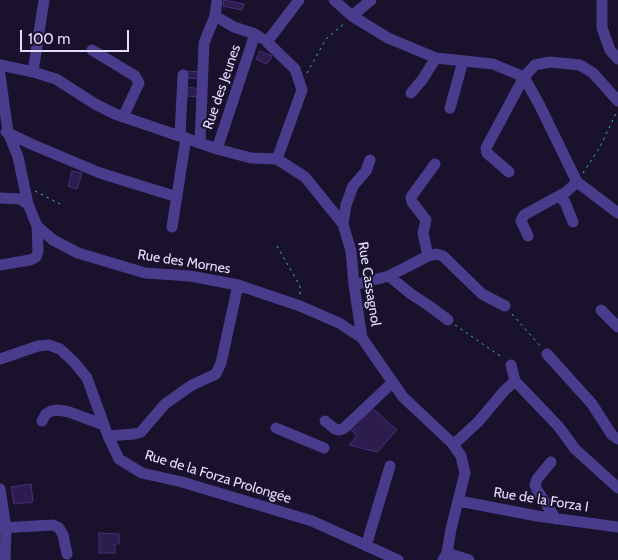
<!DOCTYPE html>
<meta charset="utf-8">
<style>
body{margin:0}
#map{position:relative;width:618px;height:560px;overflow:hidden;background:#1a112d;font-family:Cabin,sans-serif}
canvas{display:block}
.scale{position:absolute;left:20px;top:30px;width:109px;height:22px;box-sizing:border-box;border:2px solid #e5ddff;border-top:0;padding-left:6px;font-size:15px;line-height:18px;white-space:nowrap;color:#e5ddff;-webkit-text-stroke:4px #1a112d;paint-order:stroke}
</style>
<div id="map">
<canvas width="618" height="560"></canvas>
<div class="scale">100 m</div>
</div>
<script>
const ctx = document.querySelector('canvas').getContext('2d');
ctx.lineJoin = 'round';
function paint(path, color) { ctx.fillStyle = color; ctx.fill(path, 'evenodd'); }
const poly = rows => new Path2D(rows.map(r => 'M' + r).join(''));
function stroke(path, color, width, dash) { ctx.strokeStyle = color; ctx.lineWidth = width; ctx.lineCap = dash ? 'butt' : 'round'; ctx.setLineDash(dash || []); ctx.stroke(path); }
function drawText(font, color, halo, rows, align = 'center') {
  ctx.font = font + ' Cabin,sans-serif'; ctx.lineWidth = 4; ctx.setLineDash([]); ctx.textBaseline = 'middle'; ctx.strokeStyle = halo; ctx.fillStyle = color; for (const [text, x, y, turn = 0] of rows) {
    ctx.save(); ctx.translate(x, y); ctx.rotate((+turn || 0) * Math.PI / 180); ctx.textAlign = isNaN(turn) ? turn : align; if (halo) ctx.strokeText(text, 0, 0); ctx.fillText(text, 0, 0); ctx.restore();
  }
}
const building = poly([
 [224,0,244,4,242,10,223,6,224,0],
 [260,51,272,56,268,63,267,62,266,64,256,59,260,51],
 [188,71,201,72,200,79,187,78,188,71],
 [187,87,201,89,200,97,186,96,187,87],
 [72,171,82,173,77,189,68,186,72,171],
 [372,408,397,430,377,452,349,445,357,435,348,428,359,415,362,419,372,408],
 [31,484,33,502,14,504,11,487,31,484],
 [99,533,119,534,119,544,115,544,115,553,99,553,99,533]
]);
paint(building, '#2d1d4e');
stroke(building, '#482f7a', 1);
stroke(poly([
 [307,73,326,39,346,22],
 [583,173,600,147,617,111],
 [35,191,60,204],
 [277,246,300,286,300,295],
 [512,314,541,347],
 [455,325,503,358]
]), '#2fb6c1', 1, [2.5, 4]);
stroke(poly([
 [217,0,215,16,234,27,255,34,261,38],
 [334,0,352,16,388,38,436,58,493,64,524,77,540,106,577,182,618,213],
 [602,0,602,28,610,50,618,59],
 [352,16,371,0],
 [92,50,135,76,139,83,123,117],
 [0,65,33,72,56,79,95,104,115,114,217,149,251,158,277,159],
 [33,72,44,0],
 [0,75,8,132,18,157,28,204,37,226,53,240,78,253,145,273,190,276,238,285,300,306,339,323,362,338],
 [411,93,422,80,436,58],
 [450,108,463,61],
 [6,132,31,144,100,173,177,197],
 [180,136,183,75],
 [200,143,204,43,215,16],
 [217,149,255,34],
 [277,159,305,177,343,224,351,251,354,285,362,338,403,397,452,443,461,456,465,473,451,529,447,553,443,560],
 [277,159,302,90,295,69,267,42,299,0],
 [509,172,487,153,486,148,524,77,535,65,550,62,580,65,593,73,618,101],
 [559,196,565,202,573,222],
 [0,198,20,199,28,204],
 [343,224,346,205,353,186,366,171,370,160],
 [172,227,186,138],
 [528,236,521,221,524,215,566,192,577,182],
 [428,256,423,233,426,220,412,202,411,197,435,164],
 [0,265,30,260,36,257,38,251,37,226],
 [389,276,411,294,428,305,448,320],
 [354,285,389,276,428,256,436,254,443,256,482,294,505,306],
 [601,310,618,327],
 [547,354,592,404,612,435,618,439],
 [0,359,38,346,49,345,60,349,74,362,87,378,108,436,119,459,142,473,182,482,312,521,398,560],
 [511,365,515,381,559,427,575,449,618,488],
 [42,421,46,414,51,411,58,410,69,412,104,425],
 [325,421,335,429,339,430,343,429,392,383],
 [276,428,324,448],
 [108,436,134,434,141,432,165,404,192,385,216,374,221,363,238,285],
 [453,445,478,422,505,390,515,381],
 [551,462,537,479,535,485,537,490,556,519],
 [0,489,6,528,5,560],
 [459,501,537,516,618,527],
 [0,528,53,525,59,528,63,535,67,554],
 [366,546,390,466],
 [447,553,469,560]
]), '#4a3c8c', 11);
drawText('14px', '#e5ddff', '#1a112d', [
 ["Rue des Jeunes",222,87,-71],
 ["Rue des Mornes",184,262,9],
 ["Rue Cassagnol",369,284,81],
 ["Rue de la Forza Prolongée",218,477,17],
 ["Rue de la Forza I",541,500,9]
]);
</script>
